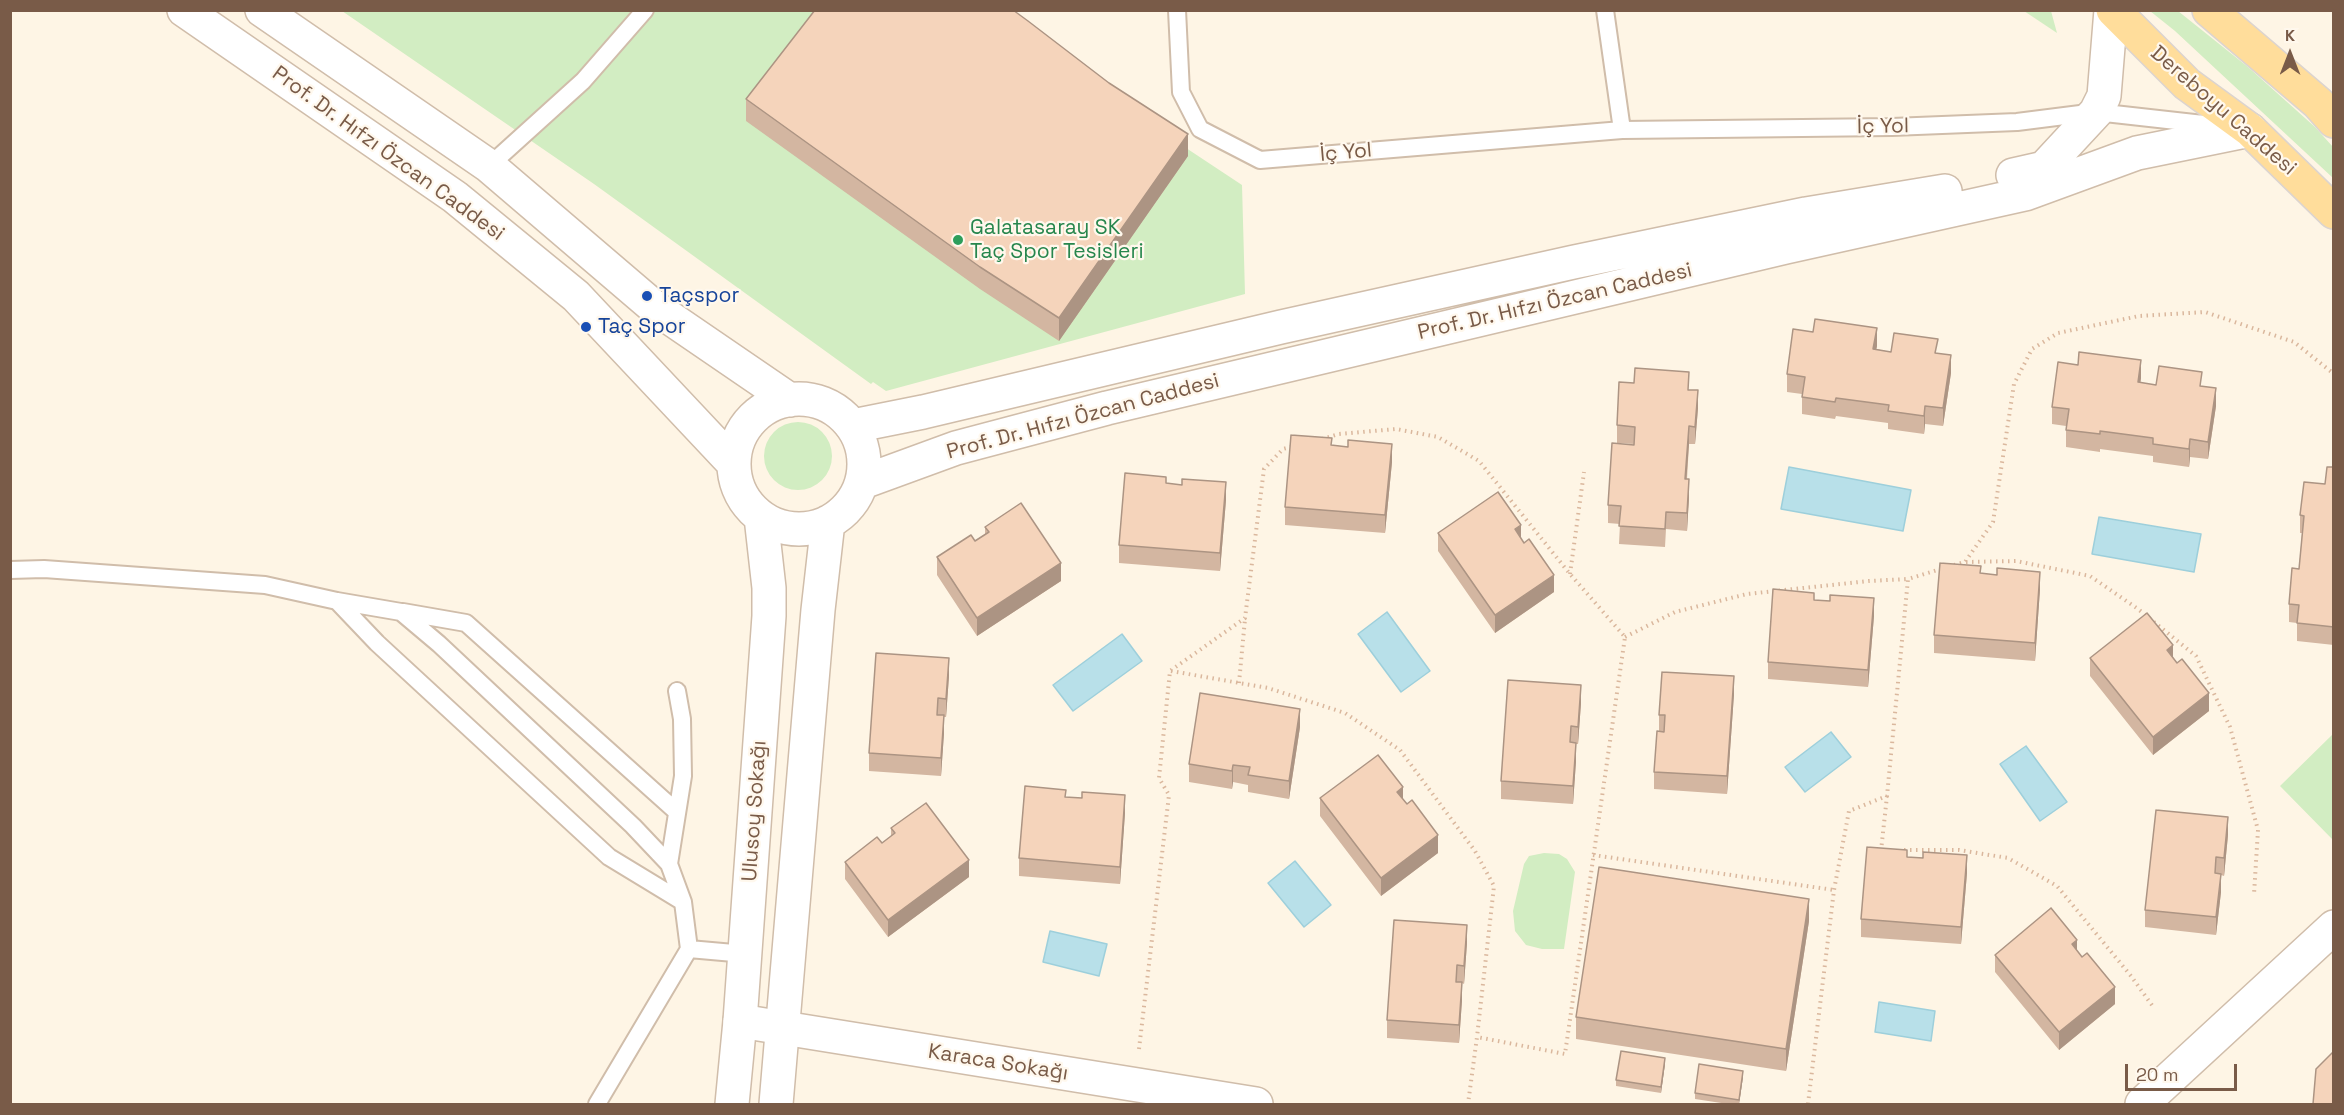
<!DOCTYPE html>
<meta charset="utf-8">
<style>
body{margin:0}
#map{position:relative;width:2344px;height:1115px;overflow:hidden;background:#fef5e5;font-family:"Space Grotesk",sans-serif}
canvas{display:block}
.frame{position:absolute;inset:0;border:12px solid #795b48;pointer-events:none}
.north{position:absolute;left:2260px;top:24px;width:60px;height:60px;-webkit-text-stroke:4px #fff8ed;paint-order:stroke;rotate:0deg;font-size:16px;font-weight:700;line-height:24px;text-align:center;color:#795b48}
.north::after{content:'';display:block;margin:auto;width:21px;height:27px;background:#795b48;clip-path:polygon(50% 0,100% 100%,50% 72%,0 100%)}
.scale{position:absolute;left:2125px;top:1064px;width:112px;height:27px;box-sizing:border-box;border:3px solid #795b48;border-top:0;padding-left:8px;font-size:18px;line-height:21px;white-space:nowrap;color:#795b48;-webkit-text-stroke:4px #fff8ed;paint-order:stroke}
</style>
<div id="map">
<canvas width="2344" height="1115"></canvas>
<div class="frame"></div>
<div class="north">K</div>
<div class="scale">20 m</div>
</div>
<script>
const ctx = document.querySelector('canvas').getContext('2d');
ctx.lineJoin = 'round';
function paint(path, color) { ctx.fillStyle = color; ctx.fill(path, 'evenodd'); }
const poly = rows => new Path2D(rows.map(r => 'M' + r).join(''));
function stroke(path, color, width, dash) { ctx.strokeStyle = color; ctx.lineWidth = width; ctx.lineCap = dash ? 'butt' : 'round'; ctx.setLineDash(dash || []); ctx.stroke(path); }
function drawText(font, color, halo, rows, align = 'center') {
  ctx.font = font + ' "Space Grotesk",sans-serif'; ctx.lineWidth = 4.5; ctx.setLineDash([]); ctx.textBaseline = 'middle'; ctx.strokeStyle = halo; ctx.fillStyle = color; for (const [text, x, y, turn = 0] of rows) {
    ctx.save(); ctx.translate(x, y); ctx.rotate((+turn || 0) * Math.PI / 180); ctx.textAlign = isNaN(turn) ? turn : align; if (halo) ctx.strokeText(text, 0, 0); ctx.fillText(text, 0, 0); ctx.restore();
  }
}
paint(poly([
 [342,11,979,11,1242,185,1245,294,886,391,873,382,871,384,594,184],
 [2024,11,2051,11,2057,33],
 [2150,11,2178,11,2248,67,2315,127,2333,147,2333,178,2175,31],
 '764 456a34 34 0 1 1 68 0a34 34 0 1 1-68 0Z',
 [2333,734,2333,840,2280,786],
 [1544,853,1559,854,1567,859,1575,872,1564,949,1542,949,1526,945,1515,931,1513,911,1524,864,1529,856]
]), '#d2edc2');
const water = poly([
 [1789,467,1911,490,1903,531,1781,509,1789,467],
 [2099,517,2201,534,2194,572,2092,554,2099,517],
 [1387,612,1430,671,1401,692,1358,634,1387,612],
 [1122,634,1142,661,1073,711,1053,685,1122,634],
 [1831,732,1851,757,1805,792,1785,767,1831,732],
 [2026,746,2067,802,2040,821,2000,764,2026,746],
 [1295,861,1331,905,1304,927,1268,883,1295,861],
 [1050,931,1107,944,1099,976,1043,962,1050,931],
 [1879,1002,1935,1011,1931,1041,1875,1032,1879,1002]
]);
paint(water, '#b8e0e9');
stroke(water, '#9dcfdb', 1.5);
const service = poly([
 [1177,10,1181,92,1200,129,1260,160,1622,130,1892,127,2017,122,2096,112,2221,126],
 [1605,10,1622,130],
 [489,166,583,81,645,10],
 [10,570,44,569,265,585,337,601,377,643,609,857,683,902],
 [337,601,401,612,439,644,633,826,669,864],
 [403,612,466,623,677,812],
 [677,691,682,719,683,776,669,864,683,902,689,949],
 [597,1104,689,949,745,954]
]);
const minor = poly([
 [740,1021,1256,1104],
 [2142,1104,2334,927]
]);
const tertiary = poly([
 [184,10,455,197,576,296,734,464],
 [262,10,489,166,654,307,790,400],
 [2013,175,2044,168,2096,112,2104,96,2111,10],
 '734 464a65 65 0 1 1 130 0a65 65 0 1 1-130 0Z',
 [853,426,923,412,1281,327,1574,262,1806,214,1945,191],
 [863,482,956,448,1107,408,1786,247,2025,194,2137,153,2250,130],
 [732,1104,740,1021,769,616,769,588,761,517],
 [776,1104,818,610,828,522]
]);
const primary = poly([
 [2113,10,2187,84,2250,130,2334,212],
 [2209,10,2318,103,2334,121]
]);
stroke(service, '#d0bdaa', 20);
stroke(minor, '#d0bdaa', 36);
stroke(tertiary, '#d0bdaa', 36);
stroke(primary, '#dcd4cf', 36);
stroke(poly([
 [1322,439,1339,434,1396,429,1438,437,1479,461,1570,574,1625,637,1565,1054,1477,1037,1468,1104],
 [1966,562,2016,561,2090,576,2138,609,2196,656,2230,727,2258,830,2254,894],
 [1954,565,1965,562,1993,522,2014,384,2032,349,2058,333,2139,316,2205,312,2294,342,2334,374],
 [1570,574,1584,472],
 [1625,637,1675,612,1747,594,1869,581,1908,579],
 [1171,671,1268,688,1345,713,1400,750,1475,851,1494,886,1477,1037],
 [1239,683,1245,619],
 [1904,850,1959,850,2008,858,2057,886,2131,976,2154,1008],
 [1881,851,1887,796],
 [1593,855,1834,890],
 [1139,1049,1169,795,1159,778,1170,671,1245,618,1264,469,1283,449,1294,446],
 [1808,1104,1834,890,1849,811,1887,796,1908,579,1944,568]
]), '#dab79d', 4, [1.5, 4.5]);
stroke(service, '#fff', 16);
stroke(minor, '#fff', 33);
stroke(tertiary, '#fff', 33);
stroke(primary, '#ffdd9b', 33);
paint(poly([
 [746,99,1188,156,1059,341,980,289,746,121],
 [1877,346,1876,349,1891,352,1938,353,1951,373,1943,426,1925,424,1924,434,1888,429,1888,423,1836,416,1835,419,1802,414,1802,394,1787,392,1787,374],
 [2078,365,2141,378,2140,383,2156,385,2202,386,2216,406,2208,459,2190,457,2189,467,2153,462,2153,456,2100,449,2100,452,2066,447,2066,426,2052,424,2052,407],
 [1689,390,1698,408,1695,444,1689,444,1687,479,1689,497,1687,531,1666,529,1665,547,1619,544,1620,524,1608,523,1608,505,1634,444,1617,443,1617,425],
 [1332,445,1348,447,1392,462,1385,533,1285,525,1285,507],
 [2334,467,2334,645,2297,641,2297,623,2289,622,2289,604,2299,569,2302,533,2300,533,2300,515,2325,484],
 [1166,484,1182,485,1226,500,1220,571,1119,563,1119,545],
 [985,527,1061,581,977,636,937,575,937,557,975,541,985,534],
 [1438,533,1521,538,1554,592,1495,633,1438,551],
 [1981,574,1997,575,2040,589,2035,661,1934,653,1934,635],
 [1814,600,1874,616,1868,687,1768,679,1768,662],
 [2173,657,2209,711,2153,755,2090,676,2090,658],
 [949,676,946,717,944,717,944,733,941,776,869,771,869,753],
 [1734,694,1727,794,1654,789,1654,772,1659,731,1659,715],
 [1581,703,1578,744,1576,744,1576,761,1573,804,1501,799,1501,781],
 [1300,727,1289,799,1248,792,1248,785,1233,782,1232,789,1189,782,1189,764],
 [1066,797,1125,813,1120,884,1019,876,1019,858],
 [1320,798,1403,799,1438,853,1381,896,1320,816],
 [891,828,969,877,888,937,845,879,845,862,882,843,891,836],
 [2228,835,2224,876,2221,875,2221,892,2216,935,2145,927,2145,910],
 [1907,857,1923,858,1967,873,1961,944,1861,937,1861,919],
 [1809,921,1786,1071,1576,1039,1576,1017],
 [1467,943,1464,984,1462,983,1462,1000,1459,1043,1387,1038,1387,1020],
 [2077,951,2115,1004,2059,1050,1995,972,1995,955],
 [1665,1064,1661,1093,1616,1086,1616,1080],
 [1743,1077,1739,1104,1728,1104,1695,1099,1695,1093]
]), '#d3b6a1');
paint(poly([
 [1188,134,1188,156,1059,341,1059,318],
 [1877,328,1877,346,1873,367,1873,349],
 [1951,355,1951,373,1943,426,1943,408],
 [2141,360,2141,378,2138,400,2138,382],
 [2216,388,2216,406,2208,459,2208,442],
 [1698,390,1698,408,1695,444,1695,427],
 [1925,406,1925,424,1924,434,1924,416],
 [1689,426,1689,444,1685,497,1685,479],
 [2190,439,2190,457,2189,467,2189,449],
 [1392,444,1392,462,1385,533,1385,515],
 [1689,479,1689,497,1687,531,1687,513],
 [1226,482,1226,500,1220,571,1220,553],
 [1521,525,1521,543,1515,529],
 [1061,563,1061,581,977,636,977,618],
 [2040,572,2040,589,2035,661,2035,643],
 [1554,575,1554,592,1495,633,1495,615],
 [1874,598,1874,616,1868,687,1868,670],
 [2173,645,2173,663,2167,650],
 [949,658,949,676,946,717,946,699],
 [1734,676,1734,694,1727,794,1727,776],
 [1581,685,1581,703,1578,744,1578,727],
 [2209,693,2209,711,2153,755,2153,737],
 [1300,709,1300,727,1289,799,1289,781],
 [944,715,944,733,941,776,941,758],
 [1576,743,1576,761,1573,804,1573,786],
 [1233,765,1233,782,1232,789,1232,771],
 [1403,787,1403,805,1397,792],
 [1125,795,1125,813,1120,884,1120,867],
 [2228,817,2228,835,2224,876,2224,858],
 [1438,835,1438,853,1381,896,1381,878],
 [1967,855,1967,873,1961,944,1961,927],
 [969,860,969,877,888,937,888,920],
 [2221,874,2221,892,2216,935,2216,917],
 [1809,899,1809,921,1786,1071,1786,1049],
 [1467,925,1467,943,1464,984,1464,966],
 [2077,940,2077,957,2072,944],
 [1462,982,1462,1000,1459,1043,1459,1025],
 [2115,987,2115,1004,2059,1050,2059,1032],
 [1665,1058,1665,1064,1661,1093,1661,1087],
 [1743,1071,1743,1077,1739,1104,1739,1100]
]), '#ac9483');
const building = poly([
 [815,10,1013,10,1028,21,1109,83,1188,134,1059,318,980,267,746,99,815,10],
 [1815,319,1877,328,1873,349,1891,352,1894,333,1938,339,1935,353,1951,355,1943,408,1925,406,1924,416,1888,411,1889,405,1836,398,1835,402,1802,397,1805,377,1787,374,1793,329,1813,332,1815,319],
 [2079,352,2141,360,2138,382,2156,385,2159,366,2202,372,2200,386,2216,388,2208,442,2190,439,2189,449,2153,444,2153,438,2100,431,2100,434,2066,430,2069,409,2052,407,2058,362,2078,365,2079,352],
 [1635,368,1689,372,1688,390,1698,390,1695,427,1689,426,1685,479,1689,479,1687,513,1666,512,1665,529,1619,526,1621,506,1608,505,1612,443,1634,445,1635,427,1617,425,1619,382,1634,383,1635,368],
 [1291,435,1332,438,1331,445,1348,447,1348,440,1392,444,1385,515,1285,507,1291,435],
 [2327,467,2334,467,2334,627,2297,623,2299,605,2289,604,2292,568,2299,569,2304,516,2300,515,2304,482,2325,484,2327,467],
 [1125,473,1166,477,1166,483,1182,485,1182,479,1226,482,1220,553,1119,545,1125,473],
 [1498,492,1521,525,1515,529,1524,543,1529,539,1554,575,1495,615,1438,533,1498,492],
 [1021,503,1061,563,977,618,937,557,971,535,975,541,989,532,985,527,1021,503],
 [1940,563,1981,566,1980,573,1997,575,1997,568,2040,572,2035,643,1934,635,1940,563],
 [1773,589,1814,593,1814,600,1830,601,1830,595,1874,598,1868,670,1768,662,1773,589],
 [2147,613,2173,645,2167,650,2177,663,2182,659,2209,693,2153,737,2090,658,2147,613],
 [876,653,949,658,946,699,938,698,937,715,944,715,941,758,869,753,876,653],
 [1662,672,1734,676,1727,776,1654,772,1657,731,1664,732,1665,715,1659,715,1662,672],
 [1508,680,1581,685,1578,727,1571,726,1570,742,1576,743,1573,786,1501,781,1508,680],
 [1200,693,1300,709,1289,781,1248,775,1250,767,1233,765,1232,771,1189,764,1200,693],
 [1378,755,1403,787,1397,792,1407,804,1412,800,1438,835,1381,878,1320,798,1378,755],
 [1025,786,1066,790,1065,797,1082,798,1082,792,1125,795,1120,867,1019,858,1025,786],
 [926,803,969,860,888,920,845,862,877,837,882,843,895,833,891,828,926,803],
 [2156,810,2228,817,2224,858,2216,857,2215,873,2221,874,2216,917,2145,910,2156,810],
 [1867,847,1907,850,1907,857,1923,858,1923,852,1967,855,1961,927,1861,919,1867,847],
 [1599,867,1809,899,1786,1049,1576,1017,1599,867],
 [2051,908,2077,940,2072,944,2082,957,2087,953,2115,987,2059,1032,1995,955,2051,908],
 [1394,920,1467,925,1464,966,1457,965,1456,982,1462,982,1459,1025,1387,1020,1394,920],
 [1621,1051,1665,1058,1661,1087,1616,1080,1621,1051],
 [2334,1051,2334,1104,2313,1104,2316,1069,2334,1051],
 [1699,1064,1743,1071,1739,1100,1695,1093,1699,1064]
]);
paint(building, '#f5d4bb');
stroke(building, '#ac9483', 1.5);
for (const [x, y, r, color] of [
 [958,240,6,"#2e9e5b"],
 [647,296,6,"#1a4fb4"],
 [586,327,6,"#1a4fb4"]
]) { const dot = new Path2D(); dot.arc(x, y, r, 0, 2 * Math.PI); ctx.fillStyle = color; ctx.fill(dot); stroke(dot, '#fff8ed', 2); }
drawText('21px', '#795b48', '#fff8ed', [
 ["Dereboyu Caddesi",2223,111,41],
 ["İç Yol",1883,127,-1],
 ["İç Yol",1346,153,-5],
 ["Prof. Dr. Hıfzı Özcan Caddesi",388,154,36],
 ["Prof. Dr. Hıfzı Özcan Caddesi",1555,302,-13],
 ["Prof. Dr. Hıfzı Özcan Caddesi",1083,417,-15],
 ["Ulusoy Sokağı",755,811,-86],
 ["Karaca Sokağı",998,1063,9]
]);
drawText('21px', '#27864d', '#fff8ed', [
 ["Galatasaray SK",970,228],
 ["Taç Spor Tesisleri",970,252]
], 'left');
drawText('21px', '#164399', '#fff8ed', [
 ["Taçspor",659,296],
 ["Taç Spor",598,327]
], 'left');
</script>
